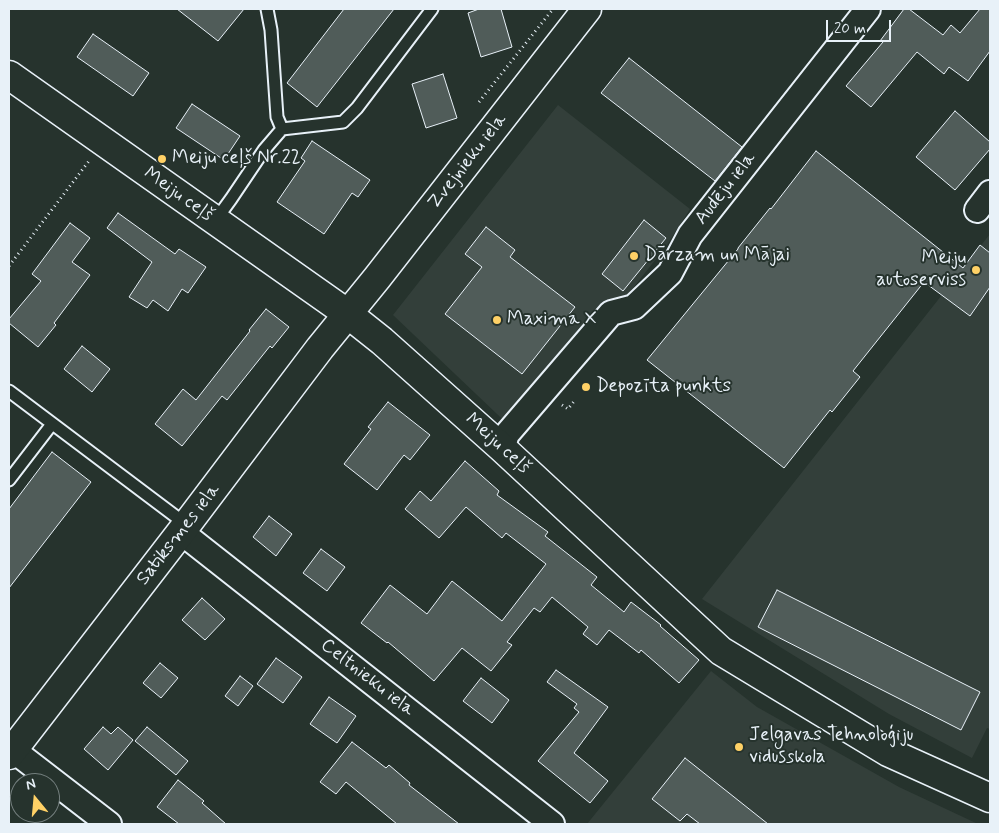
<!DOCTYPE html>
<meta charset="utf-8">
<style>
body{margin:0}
#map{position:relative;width:999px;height:833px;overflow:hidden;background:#26332d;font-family:Mynerve,sans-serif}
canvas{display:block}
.frame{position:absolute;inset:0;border:10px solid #e8f1f8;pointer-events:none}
.north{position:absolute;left:10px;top:773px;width:50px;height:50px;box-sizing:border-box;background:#26332d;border:1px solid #747f7e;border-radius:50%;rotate:343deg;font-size:14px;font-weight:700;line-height:20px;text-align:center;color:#e8f1f8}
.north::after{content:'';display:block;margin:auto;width:18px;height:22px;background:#ffd166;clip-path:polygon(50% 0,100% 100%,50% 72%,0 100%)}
.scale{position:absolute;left:826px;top:20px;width:65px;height:22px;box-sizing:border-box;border:2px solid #e8f1f8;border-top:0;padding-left:6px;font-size:15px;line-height:18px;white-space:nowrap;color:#e8f1f8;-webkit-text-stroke:4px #26332d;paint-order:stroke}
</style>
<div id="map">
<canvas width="999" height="833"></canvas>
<div class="frame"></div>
<div class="north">N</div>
<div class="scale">20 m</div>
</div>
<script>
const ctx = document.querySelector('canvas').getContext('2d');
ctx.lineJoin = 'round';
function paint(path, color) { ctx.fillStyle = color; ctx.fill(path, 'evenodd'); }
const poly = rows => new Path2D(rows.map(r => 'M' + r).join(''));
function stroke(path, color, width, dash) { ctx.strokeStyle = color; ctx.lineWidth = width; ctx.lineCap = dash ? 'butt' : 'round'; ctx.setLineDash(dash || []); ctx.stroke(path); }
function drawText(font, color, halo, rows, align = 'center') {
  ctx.font = font + ' Mynerve,sans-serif'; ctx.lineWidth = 4; ctx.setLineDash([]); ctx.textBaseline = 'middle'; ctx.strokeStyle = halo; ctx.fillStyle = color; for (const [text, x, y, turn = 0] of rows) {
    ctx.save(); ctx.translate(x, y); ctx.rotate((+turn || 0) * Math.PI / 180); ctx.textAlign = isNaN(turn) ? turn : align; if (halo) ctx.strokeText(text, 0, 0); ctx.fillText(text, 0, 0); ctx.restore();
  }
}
paint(poly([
 [558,105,690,209,667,245,518,434,393,315],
 [990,234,990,729,987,728,972,758,889,714,702,599],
 [711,671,757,707,899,787,978,824,587,824]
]), '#333f3a');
const building = poly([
 [177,9,244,9,218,41,177,9],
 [344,9,394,9,317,107,287,83,344,9],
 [479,9,501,9,512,47,481,57,468,13,479,9],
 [904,9,909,9,943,35,951,25,960,33,980,9,990,9,990,51,968,81,949,67,944,74,917,52,871,107,846,86,883,42,880,41,904,9],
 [93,34,149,73,133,96,77,57,93,34],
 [629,58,742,147,715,181,601,93,629,58],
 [443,74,457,118,426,128,412,84,443,74],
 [192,104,240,136,224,160,176,128,192,104],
 [955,111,990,142,990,149,955,190,916,157,955,111],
 [312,141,370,180,358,197,352,193,324,234,277,202,305,161,301,158,312,141],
 [816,151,963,268,980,245,990,253,990,287,970,316,924,282,853,371,860,377,832,412,830,410,784,468,647,360,738,249,738,248,770,208,771,209,816,151],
 [118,213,175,254,179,249,206,267,188,293,182,289,168,311,153,300,147,308,129,297,152,262,107,228,118,213],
 [644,220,666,238,623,291,602,274,644,220],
 [70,223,90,238,72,262,90,275,54,323,56,325,38,347,9,323,9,319,41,281,32,274,70,223],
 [486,227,515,250,510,257,575,307,522,374,445,314,482,267,465,254,486,227],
 [266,309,289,327,272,348,270,346,227,400,222,396,182,446,155,424,183,389,196,400,250,331,249,330,266,309],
 [82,346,110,369,92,392,64,369,82,346],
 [388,402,430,435,410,460,404,455,377,490,344,464,371,429,368,427,388,402],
 [52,452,91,482,9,588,9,509,52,452],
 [465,461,499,491,497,495,548,532,545,536,597,577,591,585,624,612,631,602,661,625,660,626,699,660,679,683,641,650,639,653,609,630,597,645,583,634,588,627,552,597,540,612,534,608,507,642,512,645,491,671,462,648,434,681,388,642,387,643,361,623,390,585,427,614,452,581,502,621,546,564,506,533,502,538,466,507,439,538,405,509,420,491,431,501,465,461],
 [269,516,292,534,276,556,253,537,269,516],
 [321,549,345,567,327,591,303,573,321,549],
 [777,590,980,692,961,730,758,627,777,590],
 [202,598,225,619,205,640,182,620,202,598],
 [276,658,302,677,283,703,257,684,276,658],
 [160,663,178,678,161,698,143,683,160,663],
 [556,670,608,707,574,753,608,781,590,803,538,761,579,712,574,708,577,704,547,682,556,670],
 [240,676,253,686,238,706,225,696,240,676],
 [481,678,509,700,492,723,463,701,481,678],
 [329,697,356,716,337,743,310,724,329,697],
 [103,727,111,734,118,727,133,740,108,770,84,749,103,727],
 [147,727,188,761,176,775,135,741,147,727],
 [352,742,386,768,389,765,410,783,409,785,459,824,397,824,346,782,336,794,320,782,352,742],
 [685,758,768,824,700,824,687,814,680,821,652,799,685,758],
 [178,780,204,801,202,803,226,824,179,824,157,807,178,780]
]);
paint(building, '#505c59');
stroke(building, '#e8f1f8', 1);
const service = poly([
 [282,129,343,122,357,108,432,9],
 [215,221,231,199,264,150,282,129,277,117,271,30,267,9],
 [9,391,187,525],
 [9,480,52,424]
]);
const minor = poly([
 [977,210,990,193],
 [502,448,507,434,611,313,634,307,670,273,690,235,868,9],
 [181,532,552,824],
 [13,750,109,824]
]);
const tertiary = poly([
 [9,75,348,314,382,341,502,448,721,651,888,752,990,798],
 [9,755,181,532,320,348,377,278,587,9]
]);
stroke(service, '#e8f1f8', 15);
stroke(minor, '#e8f1f8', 28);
stroke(tertiary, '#e8f1f8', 31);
stroke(poly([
 [479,102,553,9],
 [9,266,89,161],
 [562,405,568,409,575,400]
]), '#e8f1f8', 3, [1, 4]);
stroke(service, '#26332d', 11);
stroke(minor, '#26332d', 24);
stroke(tertiary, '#26332d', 28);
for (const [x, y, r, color] of [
 [162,159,5,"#ffd166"],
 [634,256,5,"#ffd166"],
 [976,270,5,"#ffd166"],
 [497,320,5,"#ffd166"],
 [586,387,5,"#ffd166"],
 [739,747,5,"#ffd166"]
]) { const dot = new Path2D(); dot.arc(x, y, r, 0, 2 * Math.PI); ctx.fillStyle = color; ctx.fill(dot); stroke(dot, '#26332d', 2); }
drawText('19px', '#e8f1f8', '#26332d', [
 ["Meiju ceļš Nr.22",172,159],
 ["Dārzam un Mājai",644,256],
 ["Meiju",966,259,"right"],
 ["autoserviss",966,281,"right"],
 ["Maxima X",507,320],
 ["Depozīta punkts",596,387],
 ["Jelgavas Tehnoloģiju",749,736],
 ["vidusskola",749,758]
], 'left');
drawText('19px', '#e8f1f8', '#26332d', [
 ["Zvejnieku iela",468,162,-52],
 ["Audēju iela",726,189,-52],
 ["Meiju ceļš",178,195,35],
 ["Meiju ceļš",497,444,42],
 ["Satiksmes iela",179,535,-52],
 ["Celtnieku iela",367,678,38]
]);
</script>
